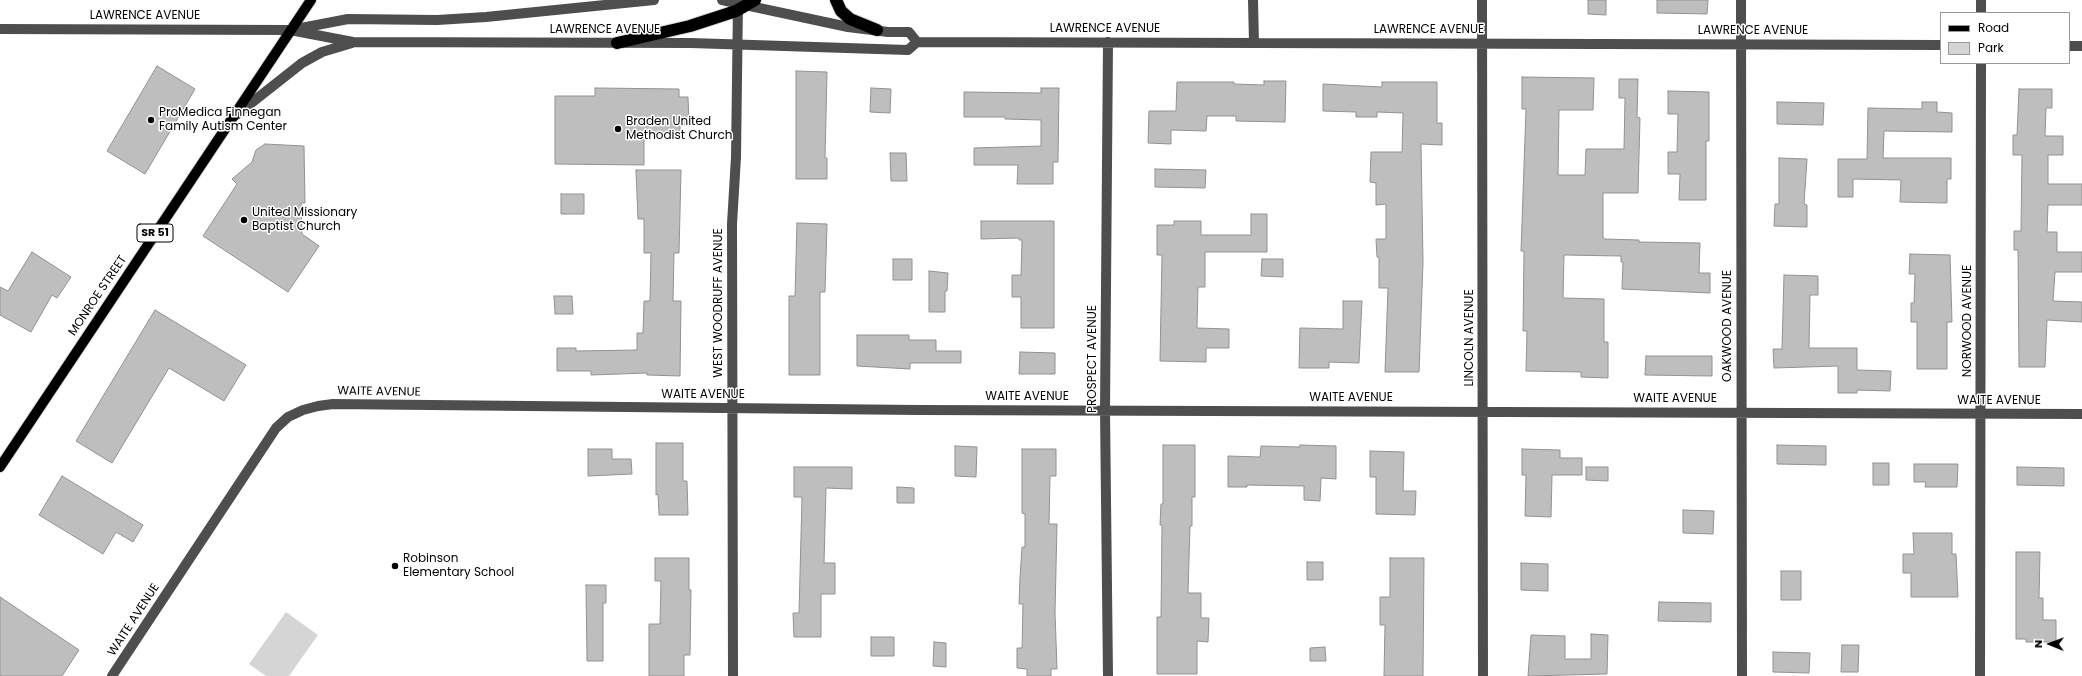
<!DOCTYPE html>
<style>
body{margin:0}
#map{position:relative;width:2082px;height:676px;overflow:hidden;background:#fff;font-family:Poppins,sans-serif}
canvas{display:block}
.legend{position:absolute;left:1940px;top:12px;width:130px;height:52px;box-sizing:border-box;background:#fff;border:1px solid #999;margin:0;padding:5px 7px;list-style:none;font-size:12px;color:#000}
.legend li{display:flex;align-items:center;gap:8px;height:20px}
.legend b{width:20px;border:1px solid #999}
.north{position:absolute;left:2030px;top:624px;width:40px;height:40px;-webkit-text-stroke:3px #fff;paint-order:stroke;rotate:271deg;font-size:11px;font-weight:700;line-height:16px;text-align:center;color:#000}
.north::after{content:'';display:block;margin:auto;width:14px;height:18px;background:#000;clip-path:polygon(50% 0,100% 100%,50% 72%,0 100%)}
</style>
<div id="map">
<canvas width="2082" height="676"></canvas>
<ul class="legend">
<li><b style="height:5px;background:#000"></b>Road</li>
<li><b style="height:11px;background:#d5d5d5"></b>Park</li>
</ul>
<div class="north">N</div>
</div>
<script>
const ctx = document.querySelector('canvas').getContext('2d');
ctx.lineJoin = 'round';
function paint(path, color) { ctx.fillStyle = color; ctx.fill(path, 'evenodd'); }
const poly = rows => new Path2D(rows.map(r => 'M' + r).join(''));
function stroke(path, color, width, dash) { ctx.strokeStyle = color; ctx.lineWidth = width; ctx.lineCap = dash ? 'butt' : 'round'; ctx.setLineDash(dash || []); ctx.stroke(path); }
function drawText(font, color, halo, rows, align = 'center') {
  ctx.font = font + ' Poppins,sans-serif'; ctx.lineWidth = 3; ctx.setLineDash([]); ctx.textBaseline = 'middle'; ctx.strokeStyle = halo; ctx.fillStyle = color; for (const [text, x, y, turn = 0] of rows) {
    ctx.save(); ctx.translate(x, y); ctx.rotate((+turn || 0) * Math.PI / 180); ctx.textAlign = isNaN(turn) ? turn : align; if (halo) ctx.strokeText(text, 0, 0); ctx.fillText(text, 0, 0); ctx.restore();
  }
}
paint(poly([
 [286,612,318,635,289,676,266,676,249,664]
]), '#d5d5d5');
const building = poly([
 [1588,0,1606,0,1606,15,1588,14,1588,0],
 [1657,0,1708,0,1707,14,1657,13,1657,0],
 [157,66,195,89,145,174,107,151,157,66],
 [796,71,827,72,825,158,827,158,827,179,796,179,796,71],
 [1522,77,1594,78,1593,110,1559,110,1558,175,1585,175,1586,149,1624,149,1625,98,1619,98,1619,79,1638,79,1637,117,1640,118,1638,193,1603,193,1603,237,1604,239,1639,240,1639,242,1700,243,1699,273,1710,273,1710,293,1622,289,1623,262,1621,262,1621,256,1564,255,1563,298,1604,299,1604,342,1608,342,1608,378,1581,377,1581,372,1526,371,1527,331,1523,331,1524,251,1521,251,1526,109,1522,109,1522,77],
 [1264,81,1286,81,1285,122,1236,121,1236,116,1207,116,1206,131,1171,130,1171,144,1148,143,1149,111,1176,111,1177,82,1234,82,1234,84,1264,85,1264,81],
 [1382,82,1437,82,1437,123,1442,123,1442,145,1421,144,1423,262,1419,372,1385,372,1388,288,1379,288,1379,257,1377,257,1376,239,1386,239,1386,204,1376,205,1376,183,1370,182,1371,152,1402,152,1403,113,1377,112,1377,117,1356,117,1356,112,1323,111,1323,84,1382,87,1382,82],
 [595,88,679,89,679,97,688,97,689,125,680,125,680,133,644,133,644,165,555,164,555,96,595,96,595,88],
 [871,88,891,89,890,113,870,112,871,88],
 [1041,88,1059,88,1058,162,1053,162,1053,184,1017,184,1018,165,974,165,974,148,1041,146,1041,120,1005,119,1005,117,964,117,964,92,1041,93,1041,88],
 [2019,89,2052,89,2052,108,2046,108,2045,136,2063,136,2063,155,2048,155,2048,184,2082,184,2082,205,2048,205,2047,232,2057,232,2057,252,2082,252,2082,272,2055,272,2053,301,2082,302,2082,322,2047,320,2045,367,2019,367,2018,250,2014,250,2014,231,2021,231,2022,155,2013,155,2013,135,2017,135,2019,89],
 [1668,91,1709,92,1709,141,1706,141,1706,200,1679,200,1680,174,1668,174,1668,152,1677,152,1678,114,1668,114,1668,91],
 [1777,102,1824,103,1823,125,1777,124,1777,102],
 [1922,102,1937,102,1937,112,1952,113,1952,132,1884,131,1883,158,1951,158,1951,179,1947,179,1947,203,1900,202,1901,180,1853,179,1853,197,1838,197,1838,159,1867,159,1868,108,1922,109,1922,102],
 [265,144,304,146,305,203,301,203,302,234,319,246,288,292,203,236,237,184,232,179,252,162,256,150,265,144],
 [890,153,906,153,907,181,891,181,890,153],
 [1779,158,1807,159,1804,204,1807,205,1807,227,1774,226,1775,204,1779,204,1779,158],
 [1155,169,1206,170,1205,188,1155,187,1155,169],
 [636,170,681,170,679,253,674,253,673,301,681,301,680,376,647,375,647,373,591,375,591,371,557,371,557,348,576,348,576,351,637,350,637,333,643,333,644,301,650,301,651,253,644,253,644,219,638,219,636,170],
 [561,194,584,194,584,214,561,214,561,194],
 [1251,214,1267,214,1267,252,1205,252,1205,287,1198,287,1197,328,1229,329,1229,348,1206,348,1206,362,1160,361,1162,255,1157,255,1157,225,1174,225,1174,221,1201,221,1201,235,1251,235,1251,214],
 [981,221,1054,221,1054,328,1021,328,1021,297,1012,297,1012,275,1021,275,1022,240,1019,240,1019,238,981,239,981,221],
 [797,223,827,224,825,292,820,292,820,375,789,375,789,296,795,296,797,223],
 [32,252,71,277,57,298,52,295,31,332,0,315,0,287,8,291,32,252],
 [1910,254,1950,255,1952,322,1947,322,1947,369,1917,369,1917,322,1911,322,1911,303,1914,303,1915,274,1909,274,1910,254],
 [893,259,912,259,912,280,893,280,893,259],
 [1262,259,1283,259,1283,277,1261,276,1262,259],
 [929,271,948,273,947,291,945,291,945,312,929,312,929,271],
 [1784,275,1818,276,1818,295,1810,295,1809,348,1857,348,1857,370,1891,371,1890,391,1857,390,1857,393,1838,393,1838,366,1774,368,1773,349,1782,349,1784,275],
 [554,296,572,296,573,314,555,314,554,296],
 [1343,301,1362,301,1359,363,1329,362,1329,368,1299,368,1300,328,1343,329,1343,301],
 [155,310,246,365,224,401,169,368,112,463,76,441,155,310],
 [857,335,909,335,909,340,936,340,936,351,961,351,961,363,910,363,910,369,857,366,857,335],
 [1020,352,1055,353,1055,374,1019,374,1020,352],
 [1646,356,1712,356,1712,376,1645,375,1646,356],
 [656,443,683,443,683,481,687,481,688,515,659,515,658,494,656,495,656,443],
 [1163,445,1195,445,1195,497,1192,497,1192,526,1190,526,1188,593,1201,593,1201,618,1209,618,1208,642,1197,641,1197,674,1157,674,1157,617,1161,617,1162,525,1160,525,1161,504,1163,504,1163,445],
 [1300,445,1336,446,1336,479,1321,478,1320,501,1304,500,1304,486,1247,485,1247,487,1228,487,1228,456,1260,457,1261,446,1300,447,1300,445],
 [1777,445,1826,446,1826,465,1777,464,1777,445],
 [955,446,977,447,976,477,955,476,955,446],
 [588,449,612,449,612,459,631,459,632,474,588,476,588,449],
 [1022,449,1056,449,1056,476,1050,476,1049,524,1057,524,1055,612,1057,669,1051,669,1051,676,1027,676,1027,669,1017,668,1017,648,1022,648,1023,604,1019,604,1020,578,1022,547,1025,547,1025,514,1022,513,1022,449],
 [1522,449,1560,450,1560,458,1582,458,1582,475,1552,475,1551,517,1525,516,1526,475,1522,475,1522,449],
 [1370,451,1404,452,1403,491,1416,491,1415,515,1376,514,1376,477,1370,477,1370,451],
 [1873,463,1889,463,1889,485,1873,485,1873,463],
 [1914,464,1958,464,1957,487,1925,487,1926,482,1914,482,1914,464],
 [794,467,852,467,852,489,826,488,824,563,835,563,835,594,821,594,821,637,794,637,793,613,799,613,802,497,794,497,794,467],
 [1586,467,1608,467,1608,481,1586,480,1586,467],
 [2017,467,2064,468,2064,486,2017,485,2017,467],
 [62,476,143,525,133,542,116,532,103,554,39,515,62,476],
 [897,487,914,488,914,503,897,503,897,487],
 [1683,510,1714,511,1713,534,1683,533,1683,510],
 [1913,533,1952,533,1952,554,1956,554,1958,597,1911,597,1911,573,1903,573,1903,554,1914,554,1913,533],
 [2016,552,2040,552,2039,598,2043,598,2043,620,2056,620,2056,642,2026,642,2026,639,2016,639,2016,552],
 [655,558,689,558,689,590,691,590,690,655,684,655,684,676,649,676,649,624,660,624,661,581,655,581,655,558],
 [1390,558,1424,558,1423,676,1384,676,1385,625,1380,625,1380,597,1390,597,1390,558],
 [1307,562,1323,562,1323,580,1307,580,1307,562],
 [1521,563,1548,564,1548,591,1521,590,1521,563],
 [1781,571,1801,571,1801,600,1781,600,1781,571],
 [586,585,606,585,606,603,603,603,603,661,587,661,586,585],
 [0,597,79,650,62,676,0,676,0,597],
 [1659,602,1711,603,1711,622,1658,621,1659,602],
 [1591,634,1608,635,1607,674,1528,676,1531,635,1565,636,1565,659,1591,659,1591,634],
 [871,637,894,637,894,656,871,656,871,637],
 [934,642,946,643,946,667,933,666,934,642],
 [1842,645,1859,645,1858,672,1841,672,1842,645],
 [1325,647,1326,661,1310,661,1310,648,1325,647],
 [1773,652,1810,653,1809,673,1773,672,1773,652]
]);
paint(building, '#bebebe');
stroke(building, '#929292', 1);
const major = poly([
 [0,467,311,0]
]);
const highway = poly([
 [836,0,841,11,850,19,877,30],
 [617,43,690,26,736,11,755,0]
]);
stroke(major, '#dbdbdb', 12);
stroke(highway, '#dbdbdb', 14);
stroke(poly([
 [722,0,848,27,888,32,909,32,917,42],
 [1253,0,1254,43],
 [1482,0,1483,676],
 [1741,0,1742,676],
 [1981,0,1981,13],
 [0,29,290,30,353,42,691,43,908,50,917,42,1941,45],
 [296,29,348,19,437,20,486,17,654,0],
 [2069,46,2082,46],
 [236,115,302,63,322,52,352,43],
 [112,676,276,428,288,417,303,410,318,406,333,404,919,410,2082,414],
 [733,676,732,224,736,157,738,2],
 [1108,676,1105,410,1108,42],
 [1980,676,1981,63]
]), '#4e4e4e', 10);
stroke(major, '#000', 10);
stroke(highway, '#000', 12);
for (const [x, y, r, color] of [
 [151,120,4,"#000"],
 [618,129,4,"#000"],
 [244,220,4,"#000"],
 [395,566,4,"#000"]
]) { const dot = new Path2D(); dot.arc(x, y, r, 0, 2 * Math.PI); ctx.fillStyle = color; ctx.fill(dot); stroke(dot, '#fff', 1.5); }
for (const [x, y, w] of [
 [155,233,36]
]) { const box = new Path2D(); box.roundRect(x - w / 2, y - 9, w, 18, 3); ctx.fillStyle = '#fff'; ctx.fill(box); stroke(box, '#000', 1); }
drawText('bold 11px', '#000', null, [
 ["SR 51",155,233]
]);
drawText('12px', '#000', '#fff', [
 ["LAWRENCE AVENUE",145,16],
 ["LAWRENCE AVENUE",1105,29],
 ["LAWRENCE AVENUE",605,30],
 ["LAWRENCE AVENUE",1429,30],
 ["LAWRENCE AVENUE",1753,31],
 ["MONROE STREET",98,296,-56],
 ["WEST WOODRUFF AVENUE",719,303,-90],
 ["NORWOOD AVENUE",1968,321,-90],
 ["OAKWOOD AVENUE",1728,326,-90],
 ["LINCOLN AVENUE",1470,338,-90],
 ["PROSPECT AVENUE",1093,359,-90],
 ["WAITE AVENUE",379,392,1],
 ["WAITE AVENUE",703,395],
 ["WAITE AVENUE",1027,397],
 ["WAITE AVENUE",1351,398],
 ["WAITE AVENUE",1675,399],
 ["WAITE AVENUE",1999,401],
 ["WAITE AVENUE",134,620,-57]
]);
drawText('12px', '#000', '#fff', [
 ["ProMedica Finnegan",159,113],
 ["Family Autism Center",159,127],
 ["Braden United",626,122],
 ["Methodist Church",626,136],
 ["United Missionary",252,213],
 ["Baptist Church",252,227],
 ["Robinson",403,559],
 ["Elementary School",403,573]
], 'left');
</script>
